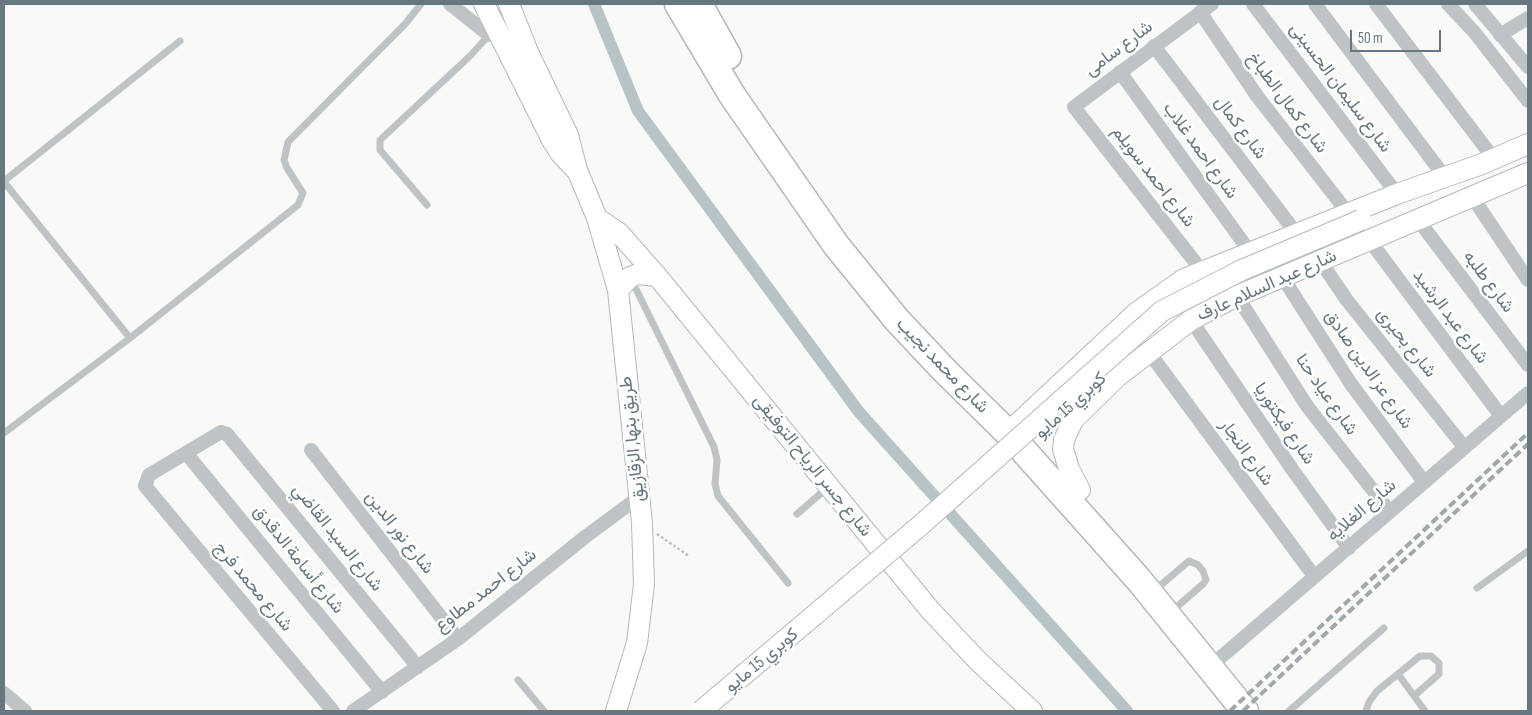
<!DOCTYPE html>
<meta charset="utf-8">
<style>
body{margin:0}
#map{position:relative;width:1532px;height:715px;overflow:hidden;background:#f9f9f7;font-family:"Sofia Sans Condensed",sans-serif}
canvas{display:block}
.frame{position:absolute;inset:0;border:5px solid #66777f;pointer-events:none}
.scale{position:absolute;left:1350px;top:30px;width:91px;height:22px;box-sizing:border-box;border:2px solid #66777f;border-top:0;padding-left:6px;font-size:15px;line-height:18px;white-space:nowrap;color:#66777f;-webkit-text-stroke:4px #fff;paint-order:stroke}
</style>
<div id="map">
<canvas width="1532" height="715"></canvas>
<div class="frame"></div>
<div class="scale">50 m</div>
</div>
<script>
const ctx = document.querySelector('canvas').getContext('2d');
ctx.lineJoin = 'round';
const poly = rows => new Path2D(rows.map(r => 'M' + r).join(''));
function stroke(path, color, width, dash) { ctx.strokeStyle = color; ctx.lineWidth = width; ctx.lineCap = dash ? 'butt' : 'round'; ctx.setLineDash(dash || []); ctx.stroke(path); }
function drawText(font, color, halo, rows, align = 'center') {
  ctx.font = font + ' "Sofia Sans Condensed",Vazirmatn,sans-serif'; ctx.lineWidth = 5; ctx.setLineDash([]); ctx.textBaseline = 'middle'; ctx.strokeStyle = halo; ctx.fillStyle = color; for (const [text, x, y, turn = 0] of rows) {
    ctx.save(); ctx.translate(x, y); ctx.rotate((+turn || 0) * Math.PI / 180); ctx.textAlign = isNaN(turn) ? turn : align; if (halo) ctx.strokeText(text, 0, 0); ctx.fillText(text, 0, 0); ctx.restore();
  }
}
stroke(poly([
 [594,4,638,111,859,412,1127,711]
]), '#b7c4c7', 12);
const secondary = poly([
 [484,4,552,140,561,154,576,170],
 [509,4,528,52,568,135,577,170,597,218,618,290,642,523,644,584,637,643,616,711],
 [597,218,619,233,657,276,930,610,978,661,1032,711],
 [618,290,630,277,638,274,657,276],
 [1016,425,1136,313,1184,279,1397,194,1482,164,1528,144],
 [1080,490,1069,469,1063,449,1064,440,1073,420,1118,376,1191,320,1237,296,1528,173]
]);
const highway = poly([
 [678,4,732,95,836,245,897,320,945,371,1007,432,1139,580,1245,711],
 [699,4,728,56]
]);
stroke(secondary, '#b3b9bd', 22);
stroke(highway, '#b2b7ba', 29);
stroke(poly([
 [657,534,689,556]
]), '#b9bdbf', 2.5, [2.5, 2.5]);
stroke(poly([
 [4,181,180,41],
 [4,182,130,338],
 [427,205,380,150,380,140,470,56,489,35],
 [631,279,714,447,717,460,715,484,718,496,788,583],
 [4,433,130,338,298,205,303,193,287,168,284,160,288,142,406,23,421,4],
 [797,514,827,488],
 [1162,584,1189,561,1198,565,1203,571,1206,580,1203,584,1179,605],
 [1477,588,1528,551],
 [1398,674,1425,711],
 [518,680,544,711],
 [1289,711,1384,628],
 [1366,711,1369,702,1377,691,1420,656,1431,656,1439,663,1439,674,1414,696]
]), '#bec3c6', 7);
stroke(poly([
 [450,4,489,35,505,28],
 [1253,4,1397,194],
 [1315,4,1444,176],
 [1376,4,1494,159],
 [1448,4,1475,33,1528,101],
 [1475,4,1528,67],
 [1200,12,1257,96,1348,213],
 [1500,35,1528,18],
 [1154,46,1296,233],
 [1120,72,1250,252],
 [1473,198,1528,280],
 [1419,221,1528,365],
 [1370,241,1501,416],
 [1321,262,1346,299,1464,447],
 [1202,271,1074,107,1212,4],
 [1283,278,1351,384,1424,482],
 [1237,296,1307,406,1390,512],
 [1191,320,1292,469,1349,548],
 [1148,351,1314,576],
 [311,450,458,639],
 [186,453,382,692],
 [1220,658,1528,393],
 [4,693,25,711],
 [333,711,145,486,149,475,221,432,227,434,418,667],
 [353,711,458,639,585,537,639,497]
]), '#bec3c6', 14);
stroke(secondary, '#fff', 20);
stroke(highway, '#fff', 26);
stroke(poly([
 [1230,711,1528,433],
 [1243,711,1528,444]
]), '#a0a8ac', 4, [8, 4]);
const secondaryBridge = poly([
 [701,711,922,524,1162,311,1242,270,1361,220]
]);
stroke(secondaryBridge, '#b3b9bd', 22, []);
stroke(secondaryBridge, '#fff', 20);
drawText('18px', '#66777f', '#fff', [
 ["شارع سامى",1119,49,-37],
 ["شارع سليمان الحسينى",1340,88,53],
 ["شارع كمال الطباخ",1287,103,53],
 ["شارع كمال",1240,128,53],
 ["شارع احمد غلاب",1200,151,54],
 ["شارع احمد سويلم",1153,177,52],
 ["شارع طلبه",1488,282,53],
 ["شارع عبد السلام عارف",1267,286,-24],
 ["شارع عبد الرشيد",1450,317,53],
 ["شارع بحيرى",1406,343,51],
 ["شارع محمد نجيب",942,366,46],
 ["شارع عز الدين صادق",1368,370,55],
 ["شارع عياد حنا",1326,395,55],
 ["كوبري 15 مايو",1071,406,-42],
 ["شارع فيكتوريا",1284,424,56],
 ["طريق بنها, الزقازيق",633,439,-96],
 ["شارع النجار",1246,453,54],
 ["شارع جسر الرياح التوفيقى",812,466,51],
 ["شارع الغلايه",1362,511,-41],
 ["شارع نور الدين",399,533,52],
 ["شارع السيد القاضي",337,538,51],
 ["شارع أسامة الدقدق",298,560,51],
 ["شارع محمد فرج",253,587,50],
 ["شارع احمد مطاوع",486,591,-38],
 ["كوبري 15 مايو",762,661,-40]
]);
</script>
